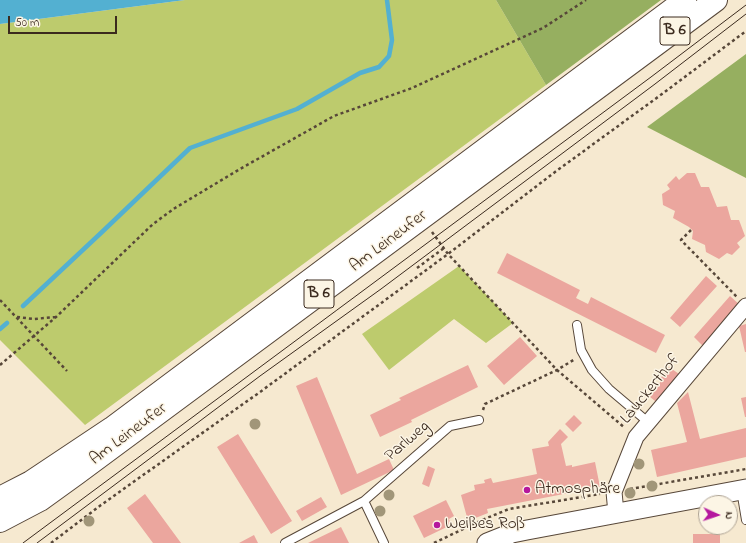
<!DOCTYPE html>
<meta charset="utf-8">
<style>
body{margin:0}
#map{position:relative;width:746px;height:543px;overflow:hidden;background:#f6e9d0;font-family:"Indie Flower",sans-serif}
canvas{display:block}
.north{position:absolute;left:698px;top:495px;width:40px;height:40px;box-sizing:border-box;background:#fcf5e5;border:1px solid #afa495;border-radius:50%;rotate:93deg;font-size:11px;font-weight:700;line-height:16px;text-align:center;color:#3b2a1e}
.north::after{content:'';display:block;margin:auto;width:14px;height:18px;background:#b5179e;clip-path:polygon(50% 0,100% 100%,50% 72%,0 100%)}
.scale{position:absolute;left:8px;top:16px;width:109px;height:18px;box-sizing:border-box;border:2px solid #3b2a1e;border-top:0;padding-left:5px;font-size:12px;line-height:14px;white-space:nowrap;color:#3b2a1e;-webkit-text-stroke:3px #fcf5e5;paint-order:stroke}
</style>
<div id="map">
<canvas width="746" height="543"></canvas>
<div class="north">N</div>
<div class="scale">50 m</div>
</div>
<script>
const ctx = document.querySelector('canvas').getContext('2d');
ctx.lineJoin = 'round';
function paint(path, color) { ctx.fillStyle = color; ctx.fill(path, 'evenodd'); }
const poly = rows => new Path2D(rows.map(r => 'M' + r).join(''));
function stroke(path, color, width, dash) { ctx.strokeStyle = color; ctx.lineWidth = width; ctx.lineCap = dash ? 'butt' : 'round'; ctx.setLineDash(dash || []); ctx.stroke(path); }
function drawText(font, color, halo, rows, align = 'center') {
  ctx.font = font + ' "Indie Flower",sans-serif'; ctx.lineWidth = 3; ctx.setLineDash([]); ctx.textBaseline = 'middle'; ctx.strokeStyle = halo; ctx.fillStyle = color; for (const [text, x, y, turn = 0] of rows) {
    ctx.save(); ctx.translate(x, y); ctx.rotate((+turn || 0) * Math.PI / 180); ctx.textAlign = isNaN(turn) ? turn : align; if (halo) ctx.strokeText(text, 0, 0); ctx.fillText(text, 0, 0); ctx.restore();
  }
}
paint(poly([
 [185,0,496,0,546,85,85,425,0,340,0,24],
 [459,266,513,323,486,343,454,319,389,370,362,334]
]), '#bdcb6d');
paint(poly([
 [496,0,661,0,546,85],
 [746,54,746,178,647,127]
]), '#96af60');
paint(poly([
 [0,0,185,0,0,24]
]), '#53b0d1');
stroke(poly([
 [23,306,102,232,190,148,297,109,360,73,379,67,389,56,392,40,387,0],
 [0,329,7,323]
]), '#53b0d1', 4.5);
paint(poly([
 [687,173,695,173,701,187,709,187,717,207,727,206,731,220,739,220,745,236,737,243,740,247,732,255,727,253,719,259,706,252,705,245,692,239,693,231,689,227,673,218,675,211,663,205,662,194,670,189,667,185,676,176,679,180],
 [507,253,580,290,576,298,588,304,591,297,665,335,656,353,497,273],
 [706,276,717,286,680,327,670,318],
 [730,296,741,306,704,347,694,337],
 [746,324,746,352,745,352,739,326],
 [520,337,537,356,504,385,487,366],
 [468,365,478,387,411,420,412,422,380,437,370,415,401,400,399,398],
 [669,367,679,374,659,404,650,397,661,381,659,380],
 [317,377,357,474,389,459,394,470,341,495,296,386],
 [688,392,700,439,746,428,746,457,657,477,651,450,687,442,677,403],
 [746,397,746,417,745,417,741,398],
 [574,415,582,423,573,432,565,424],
 [560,429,568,437,561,444,566,466,572,465,572,467,595,462,600,487,586,490,586,491,580,492,579,491,487,509,488,513,468,521,461,495,475,490,474,485,485,483,484,480,491,478,493,483,537,474,532,449,549,446,548,442],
 [238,434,292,521,271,534,217,447],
 [428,466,435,469,429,487,422,484],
 [145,494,181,543,153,543,127,508],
 [321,497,327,507,302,521,296,511],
 [446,500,454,516,449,519,451,525,424,538,413,516],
 [341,527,349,543,308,543],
 [693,534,720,534,720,543,693,543],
 [254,535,258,543,239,543]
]), '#eba69e');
const service = poly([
 [577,325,581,350,592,370,609,389,648,422],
 [741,490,746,520],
 [285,543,364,501],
 [384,543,364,501,450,426,479,420]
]);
const minor = poly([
 [616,513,614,492,636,437,746,306]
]);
const tertiary = poly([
 [487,543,512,533,527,530,746,489]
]);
const primary = poly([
 [0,498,31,482,112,428,685,0],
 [0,521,40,500,76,474,716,0]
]);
stroke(service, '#574739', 10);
stroke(minor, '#574739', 17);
stroke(tertiary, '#574739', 21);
stroke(primary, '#574739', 24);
stroke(poly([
 [691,230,681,240,737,297],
 [432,232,448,254,557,370,625,428],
 [417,268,444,248],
 [0,300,67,371],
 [17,317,34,319,56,317],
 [0,365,56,317,153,224,175,208,240,169,334,116,412,88,543,28,586,0],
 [483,410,485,404,557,370,575,359],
 [630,489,746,469],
 [51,543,101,505,260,392,448,254,555,172,662,94,746,31],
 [434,543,482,520,509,509,600,494]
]), '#574739', 2.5, [3, 3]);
stroke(service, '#fff', 8);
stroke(minor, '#fff', 15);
stroke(tertiary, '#fff', 19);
stroke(primary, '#fff', 22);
stroke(poly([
 [23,543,651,77,746,5],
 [37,543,260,376,381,289,655,84,746,14]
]), '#3b2a1e', 1);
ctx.fillStyle = '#a19679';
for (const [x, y] of [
 [255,424],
 [639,464],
 [652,486],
 [630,493],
 [389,495],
 [380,511],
 [89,521]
]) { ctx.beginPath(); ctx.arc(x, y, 5.5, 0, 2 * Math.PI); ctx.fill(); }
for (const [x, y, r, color] of [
 [527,490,4,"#b5179e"],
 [437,525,4,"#b5179e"]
]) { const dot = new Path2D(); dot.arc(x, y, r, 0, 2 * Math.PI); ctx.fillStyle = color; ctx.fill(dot); stroke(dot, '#fcf5e5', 1.5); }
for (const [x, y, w] of [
 [675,31,30],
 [319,294,30]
]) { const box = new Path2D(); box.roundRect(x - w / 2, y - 14, w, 28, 3); ctx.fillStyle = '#fcf5e5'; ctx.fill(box); stroke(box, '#3b2a1e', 1); }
drawText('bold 16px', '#3b2a1e', null, [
 ["B 6",675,31],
 ["B 6",319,294]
]);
drawText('17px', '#3b2a1e', '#fcf5e5', [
 ["Am Leineufer",389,242,-37],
 ["Lauckerthof",651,390,-51],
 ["Am Leineufer",129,435,-37],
 ["Parlweg",408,442,-41]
]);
drawText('17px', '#3b2a1e', '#fcf5e5', [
 ["Atmosphäre",535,490],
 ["Weißes Roß",445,525]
], 'left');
</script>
